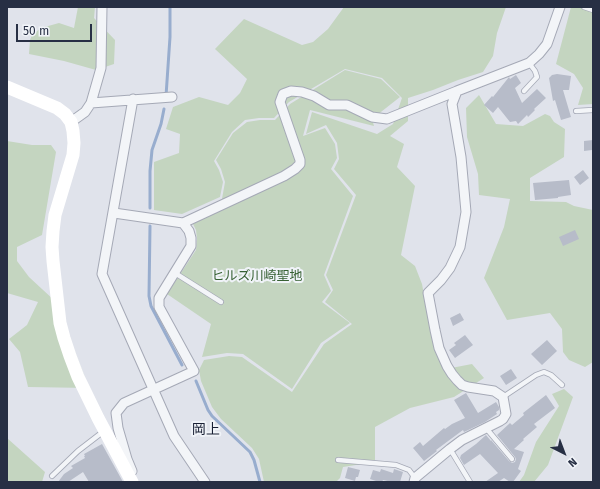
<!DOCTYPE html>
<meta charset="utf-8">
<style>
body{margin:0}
#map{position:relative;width:600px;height:489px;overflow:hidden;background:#e0e3eb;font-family:"Fira Sans",sans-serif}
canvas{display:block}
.frame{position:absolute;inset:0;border:8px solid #272f44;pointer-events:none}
.north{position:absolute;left:544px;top:433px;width:40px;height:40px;-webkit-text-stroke:3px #f0f3f8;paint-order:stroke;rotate:138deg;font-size:11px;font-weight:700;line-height:16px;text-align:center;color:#272f44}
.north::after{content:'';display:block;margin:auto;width:14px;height:18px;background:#272f44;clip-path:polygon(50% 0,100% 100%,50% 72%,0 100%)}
.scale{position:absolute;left:16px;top:24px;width:76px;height:18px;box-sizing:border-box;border:2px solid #272f44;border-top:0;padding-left:5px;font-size:12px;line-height:14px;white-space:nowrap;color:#272f44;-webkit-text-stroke:3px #f0f3f8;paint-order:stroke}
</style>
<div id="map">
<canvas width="600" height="489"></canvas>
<div class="frame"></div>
<div class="north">N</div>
<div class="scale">50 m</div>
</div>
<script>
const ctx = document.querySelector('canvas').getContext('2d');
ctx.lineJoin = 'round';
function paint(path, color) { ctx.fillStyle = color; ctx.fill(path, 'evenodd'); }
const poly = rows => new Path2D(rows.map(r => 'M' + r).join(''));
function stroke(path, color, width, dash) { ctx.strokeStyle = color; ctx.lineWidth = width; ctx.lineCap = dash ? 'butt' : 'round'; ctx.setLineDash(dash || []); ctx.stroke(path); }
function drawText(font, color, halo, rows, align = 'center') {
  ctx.font = font + ' "Fira Sans","Noto Sans JP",sans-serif'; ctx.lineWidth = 4; ctx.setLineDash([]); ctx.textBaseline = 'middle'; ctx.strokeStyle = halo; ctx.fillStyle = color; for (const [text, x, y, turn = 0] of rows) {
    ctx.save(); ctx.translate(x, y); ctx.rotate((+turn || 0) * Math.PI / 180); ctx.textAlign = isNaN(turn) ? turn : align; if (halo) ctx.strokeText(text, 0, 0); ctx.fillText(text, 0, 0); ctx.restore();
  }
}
paint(poly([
 [78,7,95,7,94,18,115,40,114,64,96,70,64,61,29,54,30,40,32,35,41,28,59,23,74,28],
 [344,7,506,7,497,33,493,56,483,72,458,80,433,90,408,98,408,121,390,136,404,144,397,167,415,186,401,255,415,266,422,284,429,322,446,369,472,364,484,378,454,397,410,408,375,427,375,462,343,467,340,478,336,482,264,482,259,459,252,448,221,419,212,407,201,381,199,370,204,360,229,356,242,357,292,392,324,344,352,324,325,302,333,290,326,275,356,195,334,169,339,159,337,143,326,125,306,134,312,112,377,134,393,124,402,98,382,78,345,69,289,102,274,118,259,118,245,120,232,132,214,161,219,170,223,182,220,197,182,214,154,210,154,162,179,153,180,134,166,129,173,107,199,97,228,105,240,93,247,79,215,49,244,19,302,45,313,42,328,29],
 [571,7,593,7,593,104,578,105,583,88,574,74,556,64],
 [345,70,381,79,400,97,372,119,374,126,310,110,303,136,325,128,335,144,337,158,331,169,353,196,324,275,331,291,322,302,350,323,321,343,292,389,243,354,227,353,202,357,211,324,167,294,196,250,197,239,196,230,193,224,220,210,225,182,221,169,216,160,233,133,247,122,260,120,275,120,290,104],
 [479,95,496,124,523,126,545,114,550,116,554,122,565,129,564,157,530,178,530,201,566,202,574,206,593,210,593,362,585,367,569,360,563,352,562,329,550,313,507,320,484,278,504,227,510,199,479,195,478,174,467,137,466,108],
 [7,141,32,145,51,145,56,152,42,235,17,247,17,261,29,277,55,301,89,388,28,387,20,352,9,339,27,325,38,302,7,293],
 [564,389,573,397,548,465,534,482,519,482,524,475,536,442,559,406,552,394],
 [7,438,45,472,42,482,8,482,7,481]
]), '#c4d5c0');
stroke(poly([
 [166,96,170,37,170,7],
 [150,208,150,171,152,150,161,124,164,109],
 [150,226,149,296,151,306,182,365],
 [196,381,208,410,212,416,250,452,254,460,260,482]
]), '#98adce', 3);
paint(poly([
 [557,74,571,76,569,90,563,90,571,117,561,120,555,100,553,101,549,78,552,75],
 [516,75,521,83,515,88,522,103,537,89,546,98,534,109,535,110,528,117,527,115,518,124,516,121,510,122,498,107,493,113,484,105,492,96,493,97,509,77,510,79],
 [593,140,592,150,584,151,584,141],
 [583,170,589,178,580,185,574,177],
 [569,180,571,195,558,197,558,198,535,200,533,183],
 [575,230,579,239,563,246,559,237],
 [460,313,464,320,453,326,450,318],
 [465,335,473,345,455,358,449,350,456,345,454,343],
 [547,340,557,351,542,365,531,354],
 [511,369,517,378,506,385,500,376],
 [466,393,478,413,496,402,499,407,499,410,496,412,497,414,485,422,464,432,463,430,436,450,437,451,424,461,413,448,420,442,423,446,444,428,445,429,452,424,465,418,454,400],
 [546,395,555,408,534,424,537,427,523,439,524,440,514,449,524,452,518,469,521,471,513,482,510,482,504,478,498,482,485,482,498,473,480,454,464,465,460,458,461,455,476,444,486,435,491,441,491,440,509,461,512,463,515,462,516,459,515,457,497,435,510,423,512,425,524,415,523,413],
 [102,444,123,482,89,482,83,472,68,482,58,482,64,474,73,468,71,466,85,458,84,456,85,456,84,454],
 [348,467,360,470,358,477,356,477,355,481,345,478],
 [381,469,393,473,394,469,403,472,400,482,392,482,383,480,382,482,379,482,370,479,373,470,380,472]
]), '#b7bcc9');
const lane = poly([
 [584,7,593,10],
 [524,91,537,77,535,71,529,63],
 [576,111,593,110],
 [175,273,221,302],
 [503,397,536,375,544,372,551,375,562,385],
 [486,428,512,459],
 [450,449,470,482],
 [338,460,396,465,409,470,415,478],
 [52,476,78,451,104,431]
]);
const street = poly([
 [133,99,102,274,174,436,205,482],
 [91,103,172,97],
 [71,122,85,112,91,103,101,68,102,7],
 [114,213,183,223,189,231,191,238,191,246,159,298,159,307,194,371,124,403,116,413,118,428,127,459,132,471,130,472],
 [183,223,284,176,295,169,300,164,300,160,280,102,283,94,291,91,302,92,314,96,329,105,347,105,372,117,387,119,457,91],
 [414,482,415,478,450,449,462,440,500,421,503,419,506,414,503,397,494,391,468,387,462,385,457,380,452,374,447,366,439,348,435,330,428,293,441,280,450,268,460,247,466,212,461,157,452,104,457,91,529,63,539,54,547,44,560,7]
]);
stroke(lane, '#a5a9b6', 6);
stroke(street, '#a5a9b6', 11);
stroke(lane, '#f3f5f8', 4.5);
stroke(street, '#f3f5f8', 9);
stroke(poly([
 [7,87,57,108,65,114,71,122,73,131,74,143,73,155,55,215,53,231,52,247,53,261,60,323,64,338,70,356,78,377,98,418,132,482]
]), '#fff', 13);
drawText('13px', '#376133', '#f0f3f8', [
 ["ヒルズ川崎聖地",257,276]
]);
drawText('14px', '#192034', '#f0f3f8', [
 ["岡上",206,430]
]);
</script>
